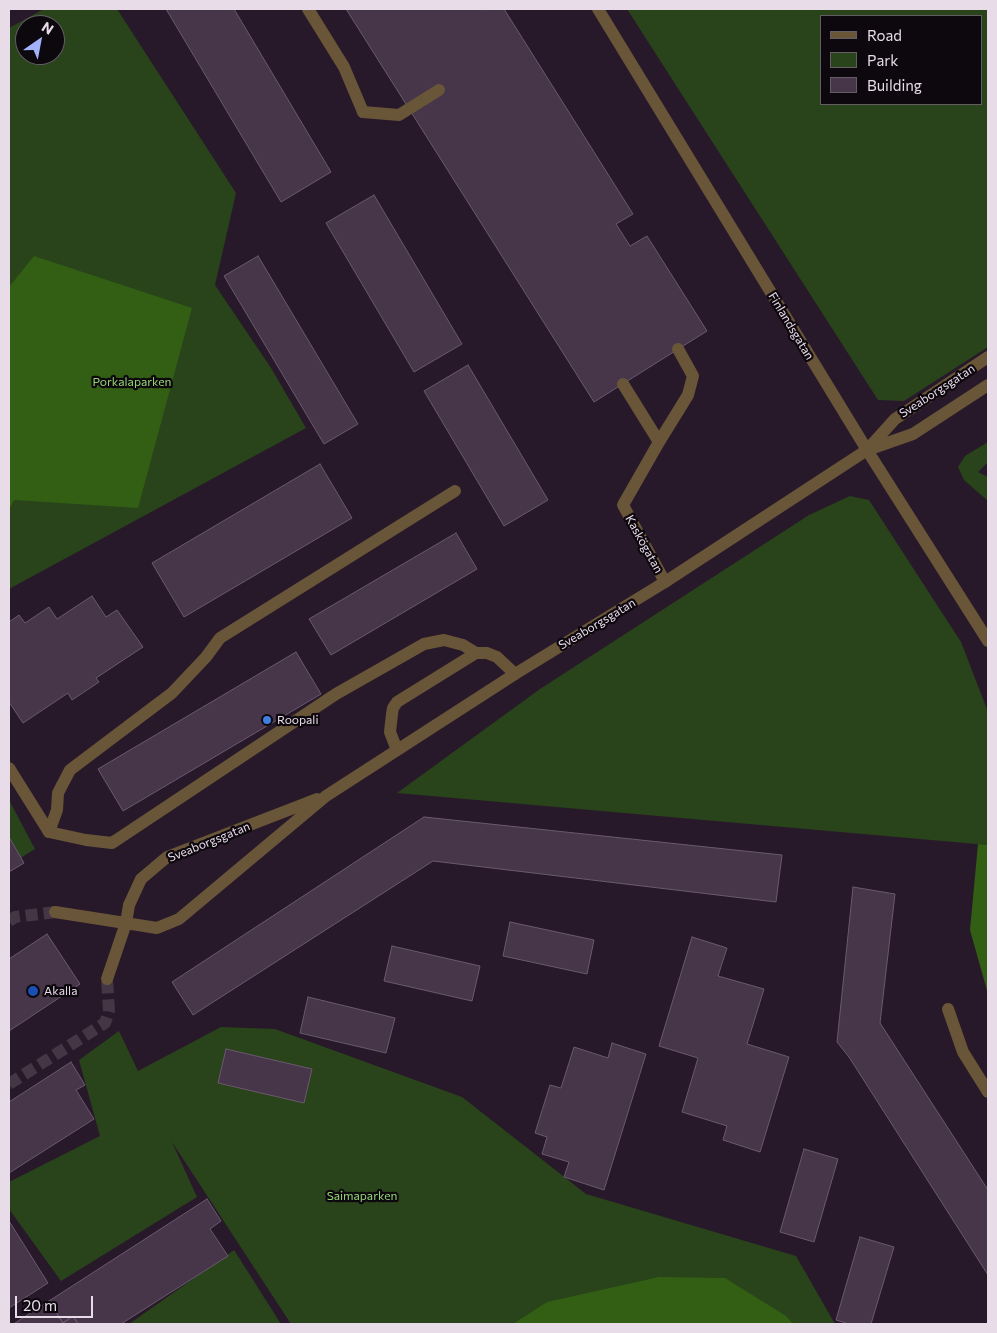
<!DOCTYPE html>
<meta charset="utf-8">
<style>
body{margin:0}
#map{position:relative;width:997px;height:1333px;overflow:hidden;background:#28192a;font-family:Commissioner,sans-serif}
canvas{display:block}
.frame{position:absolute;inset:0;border:10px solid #e7dce8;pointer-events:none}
.legend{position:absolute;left:820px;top:15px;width:162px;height:90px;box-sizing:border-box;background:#0d070e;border:1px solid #645c65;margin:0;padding:6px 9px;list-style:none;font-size:15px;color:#e7dce8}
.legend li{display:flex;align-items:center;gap:10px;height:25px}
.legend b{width:25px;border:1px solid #645c65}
.north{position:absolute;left:15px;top:15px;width:50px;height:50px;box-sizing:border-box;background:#0d070e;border:1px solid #645c65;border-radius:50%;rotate:33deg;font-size:14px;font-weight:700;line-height:20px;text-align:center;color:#e7dce8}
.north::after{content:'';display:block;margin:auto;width:18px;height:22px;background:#a2b2fd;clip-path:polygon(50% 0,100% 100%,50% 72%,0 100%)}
.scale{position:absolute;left:15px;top:1296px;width:78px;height:22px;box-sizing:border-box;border:2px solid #e7dce8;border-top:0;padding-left:6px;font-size:15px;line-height:18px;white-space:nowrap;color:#e7dce8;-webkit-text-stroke:4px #0d070e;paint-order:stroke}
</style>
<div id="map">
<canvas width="997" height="1333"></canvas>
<div class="frame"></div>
<ul class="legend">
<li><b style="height:6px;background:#695537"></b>Road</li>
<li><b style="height:14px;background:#29431b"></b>Park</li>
<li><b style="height:14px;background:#473649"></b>Building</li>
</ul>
<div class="north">N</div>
<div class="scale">20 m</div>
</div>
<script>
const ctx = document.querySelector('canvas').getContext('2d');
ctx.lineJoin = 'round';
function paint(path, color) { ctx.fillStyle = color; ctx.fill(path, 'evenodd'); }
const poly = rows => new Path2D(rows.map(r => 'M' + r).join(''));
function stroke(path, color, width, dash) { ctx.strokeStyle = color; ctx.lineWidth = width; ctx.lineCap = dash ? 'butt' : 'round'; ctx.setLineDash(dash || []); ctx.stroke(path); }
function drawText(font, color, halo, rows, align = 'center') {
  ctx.font = font + ' Commissioner,sans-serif'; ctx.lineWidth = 4.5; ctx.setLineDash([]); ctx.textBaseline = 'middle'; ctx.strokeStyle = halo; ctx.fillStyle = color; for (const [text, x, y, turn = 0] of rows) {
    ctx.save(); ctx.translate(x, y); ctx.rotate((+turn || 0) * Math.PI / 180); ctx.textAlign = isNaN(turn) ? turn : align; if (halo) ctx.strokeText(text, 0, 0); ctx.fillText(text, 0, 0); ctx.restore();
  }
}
paint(poly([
 [44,9,117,9,236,193,215,285,271,368,306,428,9,589,9,28],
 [25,25,55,25,55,55,25,55],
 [627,9,988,9,988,347,904,401,878,400],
 [981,16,981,104,821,104,821,16],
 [988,442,988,462,978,472,988,477,988,501,964,480,958,467,965,456],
 [850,496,869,500,961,642,988,712,988,845,397,793,540,689,809,515],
 [9,800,35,849,9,865],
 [221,1027,275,1029,462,1097,586,1194,796,1256,835,1324,291,1324,172,1142,197,1197,61,1281,9,1209,9,1182,100,1136,79,1060,119,1031,138,1071],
 [234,1250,281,1324,129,1324]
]), '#29431b');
paint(poly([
 [34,256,192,308,138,508,14,500,9,510,9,287],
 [978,844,988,845,988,994,970,930],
 [659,1277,725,1278,786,1316,793,1324,513,1324,547,1302]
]), '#325f13');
const building = poly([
 [166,9,234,9,331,172,281,202,166,9],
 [346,9,480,9,481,10,484,9,504,9,633,214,616,224,630,246,647,236,707,331,594,402,346,9],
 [374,195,462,344,414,372,326,223,374,195],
 [258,256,358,424,324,444,224,276,258,256],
 [468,365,548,500,504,526,424,391,468,365],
 [320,464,352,518,184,617,152,563,320,464],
 [456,533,477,569,331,655,309,619,456,533],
 [92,596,106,617,117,610,143,647,96,678,99,682,72,700,68,693,23,723,9,702,9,622,19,615,25,623,49,607,57,619,92,596],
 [296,652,321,694,123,811,98,769,296,652],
 [424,817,782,855,776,902,433,861,193,1015,172,982,424,817],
 [9,837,24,863,9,872,9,837],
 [853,887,895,894,880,1023,988,1190,988,1275,849,1057,837,1042,853,887],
 [510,922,594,940,587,974,503,956,510,922],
 [47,934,80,984,9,1031,9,959,47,934],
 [692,937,727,948,718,976,764,989,747,1044,789,1057,760,1152,723,1140,727,1126,682,1112,698,1058,659,1046,692,937],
 [392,946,480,966,472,1001,384,981,392,946],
 [308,997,395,1018,386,1053,300,1033,308,997],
 [612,1043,646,1054,604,1190,564,1177,569,1162,542,1154,547,1137,535,1133,550,1085,561,1088,574,1047,608,1058,612,1043],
 [226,1049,312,1069,304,1103,218,1083,226,1049],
 [71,1062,85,1085,76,1090,94,1119,9,1173,9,1102,71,1062],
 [804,1149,838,1159,814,1242,780,1232,804,1149],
 [207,1199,221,1221,210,1229,228,1256,121,1324,78,1324,73,1316,63,1323,49,1301,207,1199],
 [9,1221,48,1283,9,1308,9,1221],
 [860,1237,894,1247,871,1324,849,1324,836,1320,860,1237],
 [49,1301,63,1323,73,1316,78,1324,16,1324,15,1323,49,1301]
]);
paint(building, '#473649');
stroke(building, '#6b596e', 1);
stroke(poly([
 [9,921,15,917,55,912],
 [9,1084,105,1023,109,1011,107,979]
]), '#453646', 12, [12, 6]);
stroke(poly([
 [363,112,399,115,439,90],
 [623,384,659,442,623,505,665,582],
 [659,442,688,395,693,376,678,349],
 [455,491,220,638,206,657,172,693,70,770,58,793,57,810,49,832,86,840,112,843,336,694,424,644,444,640,463,645,476,653,487,653,497,657,515,674],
 [397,750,390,732,392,714,393,708,397,702,476,653]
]), '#695537', 12);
stroke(poly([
 [308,9,344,67,363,112],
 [9,768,49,832],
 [55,912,157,928,179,919,326,796,515,674,665,582,867,450,598,9],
 [107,979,126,923,129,905,141,879,167,857,317,799],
 [948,1009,963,1052,988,1092]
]), '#695537', 12);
stroke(poly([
 [870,449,913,434,988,385],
 [867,450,988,641],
 [867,450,895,419,988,357]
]), '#695537', 12);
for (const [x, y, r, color] of [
 [267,720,5,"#3f7fe0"],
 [33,991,6,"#1a4fb4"]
]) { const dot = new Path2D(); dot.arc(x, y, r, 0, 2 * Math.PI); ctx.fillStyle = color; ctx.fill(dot); stroke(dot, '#0d070e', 2); }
drawText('12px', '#e7dce8', '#0d070e', [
 ["Finlandsgatan",791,326,59],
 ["Sveaborgsgatan",937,391,-33],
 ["Kaskögatan",644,544,61],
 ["Sveaborgsgatan",597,624,-31],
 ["Sveaborgsgatan",209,842,-22]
]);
drawText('12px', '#97d875', '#0d070e', [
 ["Porkalaparken",132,382],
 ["Saimaparken",362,1196]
]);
drawText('12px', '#e7dce8', '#0d070e', [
 ["Roopali",277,720],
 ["Akalla",44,991]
], 'left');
</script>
